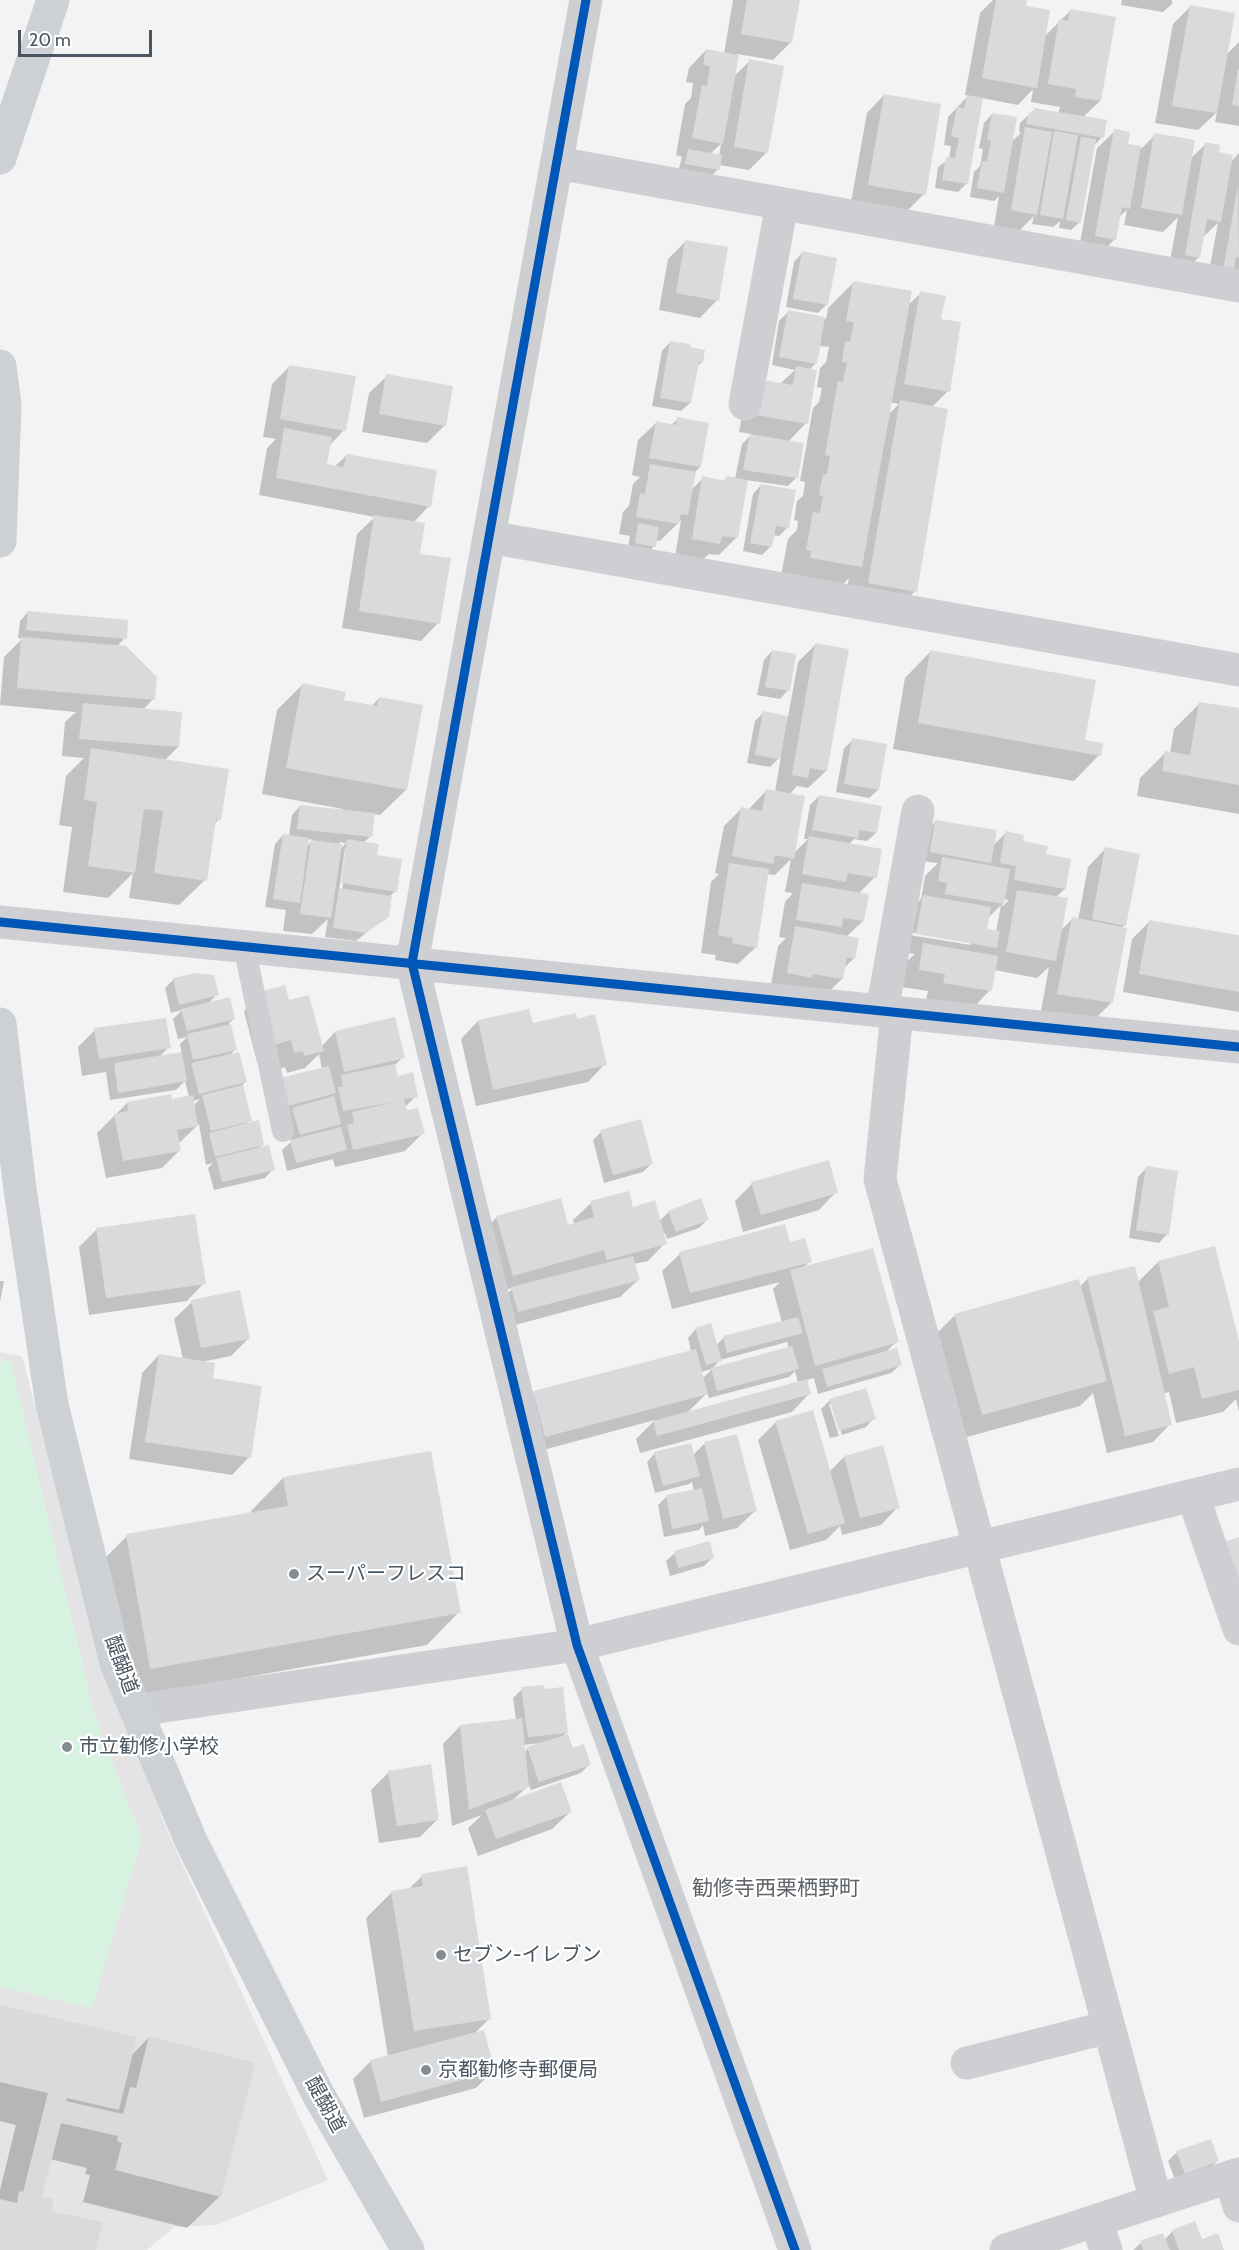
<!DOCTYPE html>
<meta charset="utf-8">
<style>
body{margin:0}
#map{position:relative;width:1239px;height:2250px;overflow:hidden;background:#f3f3f3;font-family:Cabin,sans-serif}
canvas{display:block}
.scale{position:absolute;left:18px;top:30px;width:134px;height:27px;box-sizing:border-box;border:3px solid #495661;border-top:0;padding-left:8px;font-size:18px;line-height:21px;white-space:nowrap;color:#495661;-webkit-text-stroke:4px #fff;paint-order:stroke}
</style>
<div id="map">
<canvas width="1239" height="2250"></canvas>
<div class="scale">20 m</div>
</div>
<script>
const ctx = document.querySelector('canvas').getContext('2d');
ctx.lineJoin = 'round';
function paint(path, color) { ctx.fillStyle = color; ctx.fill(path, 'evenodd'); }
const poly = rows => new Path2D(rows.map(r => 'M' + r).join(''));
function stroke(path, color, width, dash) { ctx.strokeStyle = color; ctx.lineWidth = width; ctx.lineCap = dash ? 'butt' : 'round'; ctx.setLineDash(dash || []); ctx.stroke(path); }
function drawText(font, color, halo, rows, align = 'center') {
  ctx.font = font + ' Cabin,"Noto Sans JP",sans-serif'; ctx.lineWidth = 4.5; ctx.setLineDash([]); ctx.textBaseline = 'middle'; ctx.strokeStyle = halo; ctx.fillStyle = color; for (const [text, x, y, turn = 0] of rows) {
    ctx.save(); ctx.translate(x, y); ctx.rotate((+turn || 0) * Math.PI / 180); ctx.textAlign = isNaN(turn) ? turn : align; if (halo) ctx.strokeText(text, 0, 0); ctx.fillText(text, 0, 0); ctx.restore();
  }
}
paint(poly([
 [0,1352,22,1356,100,1658,169,1835,328,2180,216,2225,174,2227,147,2250,0,2250]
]), '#e5e4e5');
paint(poly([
 [0,1360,11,1362,95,1717,142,1838,92,2008,0,1987]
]), '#d8f2e1');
paint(poly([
 [733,0,798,0,791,42,773,60,737,54,733,77,750,61,767,152,749,170,719,165,718,169,710,178,678,172,682,157,676,155,685,104,691,98,693,83,686,82,689,68,706,50,724,54],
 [721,144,719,156,710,154],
 [993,0,1021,0,1044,37,1070,11,1100,101,1082,118,1102,137,1094,146,1080,222,1071,230,1059,228,1060,221,1053,227,1032,224,1034,216,1018,232,994,227,999,196,994,201,970,197,974,172,980,166,983,149,979,148,984,123,992,114,1011,142,1021,133,1019,132,1020,123,1034,110,1058,114,1060,107,1031,102,1033,89,1018,105,982,98,967,183,958,192,935,188,938,167,949,159,951,146,944,145,948,117,968,96,965,95,980,13],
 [1122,0,1172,0,1172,4,1163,12,1121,5],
 [1190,7,1226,55,1239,42,1239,126,1215,122,1217,112,1198,130,1155,123,1173,24],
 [884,95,924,194,906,212,851,202,867,113],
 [1115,131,1126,145,1142,148,1155,135,1190,159,1206,144,1230,163,1239,153,1239,269,1231,277,1206,288,1218,223,1202,238,1199,257,1181,275,1168,272,1178,217,1163,232,1124,225,1127,210,1118,218,1115,239,1097,257,1078,254,1097,148],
 [686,241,717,300,700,318,659,310,668,259],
 [802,253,827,304,818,313,786,307,794,262],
 [854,282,907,306,921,293,940,320,948,391,932,407,915,591,890,617,843,609,849,578,835,592,781,575,788,539,797,530,798,521,794,520,797,501,803,496,805,482,800,481,813,408,819,402,822,388,817,387,820,368,826,362,829,347,819,346,816,363,809,370,806,423,788,442,796,478,788,486,746,480,736,538,719,555,709,554,701,561,675,557,681,520,660,541,655,540,654,546,646,555,627,552,630,536,619,534,623,512,629,506,633,484,640,477,632,475,638,440,656,423,671,425,678,419,700,467,694,473,691,490,703,478,722,482,726,478,735,479,742,444,752,434,739,432,745,399,780,384,795,370,772,365,779,321,788,312,826,319,828,308],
 [890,402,899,404,888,415],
 [670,342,688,349,702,362,696,367,690,403,681,411,652,406,662,351],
 [290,366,344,430,329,446,325,466,334,467,347,455,429,506,413,523,418,555,438,623,421,641,342,628,357,534,375,517,259,495,267,448,276,439,263,437,272,384],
 [387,376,445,425,427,443,362,432,369,393],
 [761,485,788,527,779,536,772,535,771,546,762,555,743,551,753,494],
 [28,612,125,638,116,647,153,699,143,710,178,747,164,761,219,819,213,826,205,880,179,905,129,898,133,873,108,898,63,892,72,827,59,825,66,776,84,758,62,756,65,722,76,712,0,705,4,657,22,639,18,638,20,621],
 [815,645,826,771,808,788,797,786,789,795,793,854,808,839,804,839,810,805,819,796,876,833,867,841,854,839,849,844,875,877,858,894,863,921,846,937,854,958,843,969,842,979,824,996,770,990,778,946,786,938,779,937,785,902,793,893,785,892,791,859,775,875,767,874,756,947,738,964,715,960,716,955,701,953,711,882,719,874,715,873,724,826,741,809,748,810,766,791,775,792,781,756,770,767,747,763,755,721,763,713,788,717,798,662],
 [772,651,788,690,780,699,757,695,764,660],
 [930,652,1083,741,1099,755,1074,781,893,749,905,678],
 [302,685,342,701,371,707,379,698,406,790,380,815,373,814,371,836,363,843,375,856,396,891,390,896,387,916,356,941,325,937,328,919,312,934,283,931,286,910,265,907,275,844,283,835,289,836,292,815,300,806,342,811,343,809,262,794,277,710],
 [308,839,313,840,307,846],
 [340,842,346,843,339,850],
 [345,849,348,849,342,891,339,891],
 [1200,703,1239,710,1239,814,1137,796,1140,778,1166,752,1170,753,1174,729],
 [853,740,878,790,869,798,836,792,844,748],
 [936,821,992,846,1006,833,1044,855,1065,889,1056,897,1060,931,1072,919,1078,920,1088,867,1105,849,1125,925,1121,928,1125,929,1111,1003,1094,1020,1041,1011,1049,967,1037,978,994,970,990,990,973,1008,926,1000,928,991,902,987,906,962,915,954,900,952,906,914,921,899,925,876,938,863,922,861,927,830],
 [1003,899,1009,900,1002,907],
 [1001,905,996,932,986,930,988,918],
 [909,932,971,942,971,945,909,935],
 [1150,921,1239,937,1239,1012,1123,992,1132,939],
 [196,974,217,994,208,1004,234,1019,229,1023,236,1049,229,1056,245,1082,242,1086,250,1120,245,1125,263,1144,257,1150,273,1169,265,1178,214,1190,208,1168,213,1163,206,1165,199,1124,178,1144,179,1151,162,1168,106,1178,97,1133,127,1103,171,1101,189,1097,185,1081,176,1090,110,1100,106,1072,82,1076,78,1047,95,1030,169,1047,159,1057,182,1054,180,1044,187,1037,178,1039,173,1019,182,1010,171,1013,165,988,173,980],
 [200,1099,193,1106,192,1101],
 [261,994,288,1002,322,1046,335,1032,403,1057,394,1066,397,1078,416,1096,404,1108,423,1133,405,1151,335,1167,333,1159,287,1171,282,1150,291,1142,284,1117,291,1111,280,1114,322,1069,319,1054,305,1068,287,1073,285,1067,277,1070,273,1057,257,1062,244,1011],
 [478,1021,532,1025,605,1064,588,1082,476,1106,461,1039],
 [601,1132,652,1163,643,1172,604,1183,593,1140],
 [1146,1168,1167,1234,1159,1243,1129,1238,1138,1177],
 [752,1184,836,1192,819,1210,743,1232,735,1201],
 [591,1203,632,1209,659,1221,669,1212,707,1220,699,1228,667,1239,665,1233,663,1234,665,1243,648,1261,634,1264,638,1280,620,1297,500,1329,495,1306,513,1288,496,1292,479,1235,497,1217,567,1226,574,1224,573,1220],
 [97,1229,204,1283,187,1301,89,1315,79,1247],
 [789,1244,810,1261,803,1268,897,1341,886,1352,900,1365,891,1373,818,1394,814,1378,806,1380,809,1394,792,1412,640,1453,636,1439,655,1420,528,1454,516,1410,534,1393,691,1351,688,1338,696,1329,716,1346,724,1337,782,1323,773,1289,780,1282,672,1309,662,1271,680,1254],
 [787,1342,789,1349,712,1369,720,1360],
 [712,1369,702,1379,701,1372],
 [795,1371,798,1383,687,1413,707,1393,709,1398,789,1377],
 [1158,1262,1239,1348,1239,1412,1236,1399,1223,1412,1176,1423,1169,1392,1163,1394,1170,1424,1153,1442,1107,1453,1093,1393,1080,1406,956,1440,929,1341,955,1315,1080,1287,1088,1278,1137,1283],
 [0,1281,4,1281,0,1302],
 [192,1302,248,1339,231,1356,201,1362,249,1457,232,1475,129,1459,142,1373,159,1355,183,1359,174,1319],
 [830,1400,874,1418,866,1427,842,1435,832,1404,829,1404,839,1436,830,1438,821,1409],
 [776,1422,829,1472,844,1457,898,1507,881,1525,842,1535,840,1526,826,1540,790,1550,758,1440],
 [704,1444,755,1511,737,1528,705,1536,703,1525,699,1530,664,1537,658,1505,667,1496,694,1491,692,1482,689,1484,655,1493,647,1462,655,1453,692,1456],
 [283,1478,459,1612,427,1645,118,1700,95,1568,127,1536,251,1514,251,1511],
 [675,1553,713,1557,704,1566,670,1576,666,1561],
 [522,1689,543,1691,567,1732,561,1738,589,1765,581,1773,531,1790,529,1785,512,1801,570,1812,552,1829,478,1856,468,1828,482,1815,452,1826,443,1744,460,1726,516,1720,513,1698],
 [541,1743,528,1748,524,1753,523,1745],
 [389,1772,438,1819,420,1837,379,1843,371,1790],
 [422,1876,490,2018,473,2035,493,2071,476,2088,364,2118,353,2079,371,2061,388,2057,366,1918,392,1892,408,1890],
 [0,2006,131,2056,149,2037,220,2196,187,2228,83,2202,90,2175,85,2174,87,2168,50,2159,41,2198,49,2212,95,2250,0,2250,0,2190,16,2125,0,2121],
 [1177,2152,1217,2161,1209,2170,1176,2182,1168,2161],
 [1173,2231,1201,2241,1223,2250,1133,2250,1141,2243,1164,2240]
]), '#0003');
paint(poly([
 [747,0,800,0,792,43,741,34],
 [996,0,1027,0,1026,6,1050,10,1037,88,982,78],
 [1190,5,1235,13,1217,113,1172,106],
 [1070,9,1116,17,1101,101,1075,97,1076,89,1048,84,1059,19,1068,21],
 [706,49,739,55,723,144,692,138,702,85,707,86,710,66,703,65],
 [749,59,784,66,768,153,734,147],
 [1238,69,1239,69,1239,106,1232,105],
 [884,94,941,104,926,195,868,185],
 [967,95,983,98,968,184,942,180,946,157,955,158,959,138,951,136,957,107,964,108],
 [1034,108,1107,120,1104,138,1026,124,1029,113,1033,113],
 [992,113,1017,117,1004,193,977,188,982,161,987,162,991,140,987,140],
 [1025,127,1052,132,1037,215,1011,210],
 [1114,129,1130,132,1128,144,1141,146,1130,209,1122,207,1116,240,1095,236],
 [1054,131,1078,135,1063,219,1040,215],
 [1154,133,1195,140,1182,215,1141,208],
 [1081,137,1096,139,1081,223,1066,220],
 [1205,142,1220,145,1219,152,1233,155,1221,222,1207,219,1200,258,1185,255],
 [688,149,722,155,720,170,685,164],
 [1238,185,1239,258,1236,257,1233,273,1223,271],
 [685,240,728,247,719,301,676,293],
 [802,251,837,258,828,305,793,299],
 [853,281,912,291,862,567,810,558,811,551,806,550,813,512,820,513,823,496,819,495,823,474,827,474,830,456,825,455,838,381,843,382,847,363,842,362,845,341,850,342,854,322,846,321],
 [920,291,946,296,941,319,961,322,950,392,904,384],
 [788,310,825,317,817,364,779,357],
 [670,341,690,344,690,347,705,350,703,362,699,362,691,403,660,398],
 [289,365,356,376,346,431,280,419],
 [796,366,817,370,808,424,756,415,762,380,793,385],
 [386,374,453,386,446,426,379,414],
 [900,400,948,409,917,592,868,583],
 [677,417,709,423,701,467,649,458,656,421,676,425],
 [284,428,332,437,327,464,344,467,346,454,437,470,431,507,276,478],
 [750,434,804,443,798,478,743,470],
 [650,464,696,472,688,515,681,514,679,524,636,517,640,493,645,494],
 [702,476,725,481,726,476,748,480,738,538,722,536,720,544,692,539],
 [761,484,796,490,789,528,776,526,772,547,750,543],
 [374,515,425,523,420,554,451,558,440,624,359,611],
 [638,523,659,527,656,547,635,543],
 [28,611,128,620,127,639,26,630],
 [21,637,126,646,157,677,155,700,17,688],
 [815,643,849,649,827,771,810,768,808,778,792,775],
 [772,650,796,654,790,691,765,687],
 [930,650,1096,680,1085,740,1103,743,1101,756,918,723],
 [302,683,346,692,344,700,377,706,379,697,423,705,407,790,286,768],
 [1199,702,1239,708,1239,785,1162,771,1165,751,1190,755],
 [83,703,182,712,179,747,79,739],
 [763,711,788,716,780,759,755,755],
 [852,738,887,744,879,790,844,784],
 [91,748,229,769,221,820,216,819,207,881,154,873,163,811,144,809,135,873,88,866,97,802,84,800],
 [766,789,805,796,794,859,775,855,773,864,732,856,741,807,762,811],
 [819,795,882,806,877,833,859,830,858,838,812,830],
 [300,805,375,813,372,837,297,829],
 [935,820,997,830,991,863,930,852],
 [1005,831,1024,835,1023,841,1048,846,1046,854,1071,859,1066,889,1014,880,1016,866,1000,863],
 [283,834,309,838,300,903,273,899],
 [809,836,882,849,877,878,848,873,846,882,802,874],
 [347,839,379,844,377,855,402,859,397,892,341,883],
 [311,840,342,844,331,918,300,914],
 [1105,847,1140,854,1126,926,1092,919],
 [942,857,1010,869,1004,904,945,894,947,883,938,881],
 [729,863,769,869,757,948,732,943,733,938,718,935],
 [802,883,869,894,864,921,843,918,842,927,796,920],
 [339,888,392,896,389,917,366,933,333,928],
 [1017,890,1068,898,1056,961,1006,952],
 [923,895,991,907,987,929,1000,931,997,948,916,934],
 [1072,917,1127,928,1113,1003,1057,994],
 [1149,920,1239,935,1239,992,1139,974],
 [795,926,859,938,855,959,847,957,843,979,813,974,812,978,787,973],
 [923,943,998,956,992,991,943,983,945,974,919,970],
 [196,973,214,975,219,995,179,1005,173,978],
 [285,985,289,1000,309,995,324,1051,304,1056,303,1051,294,1053,291,1040,274,1045,260,992],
 [230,997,235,1019,187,1031,181,1009],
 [529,1009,533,1023,576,1013,577,1019,595,1014,607,1065,493,1090,478,1020],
 [395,1017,405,1058,344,1072,335,1031],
 [166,1018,171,1048,99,1059,94,1028],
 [231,1024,237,1050,193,1060,187,1034],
 [182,1052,187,1081,118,1093,114,1063],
 [239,1052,247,1082,199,1094,191,1063],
 [395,1064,398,1076,413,1072,418,1097,404,1099,407,1110,418,1108,425,1134,353,1150,347,1125,354,1123,352,1112,394,1102,343,1111,338,1087,343,1087,341,1075],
 [329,1066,336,1093,288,1106,280,1078],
 [243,1085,252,1121,211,1131,202,1095],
 [171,1094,172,1099,193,1095,198,1126,177,1130,181,1151,123,1161,114,1114,128,1111,127,1102],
 [334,1096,341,1124,300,1135,292,1108],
 [641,1119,653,1164,613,1175,600,1130],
 [259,1120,264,1145,215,1157,209,1133],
 [341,1127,347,1150,296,1163,290,1140],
 [269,1145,275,1170,222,1182,216,1158],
 [829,1160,838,1193,761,1215,751,1182],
 [1146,1166,1178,1171,1169,1235,1136,1230],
 [629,1191,633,1207,655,1200,667,1244,607,1260,604,1250,513,1276,496,1216,561,1198,568,1225,594,1217,590,1201],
 [701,1198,709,1220,676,1232,668,1211],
 [195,1214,206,1284,106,1298,96,1228],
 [785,1224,790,1242,805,1238,812,1262,690,1293,679,1252],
 [1215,1246,1239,1341,1239,1390,1202,1399,1194,1367,1169,1374,1153,1311,1169,1307,1158,1261],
 [873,1248,899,1342,815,1366,790,1270],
 [633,1256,640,1280,518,1312,511,1287],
 [1135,1266,1172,1425,1125,1436,1087,1277],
 [1079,1279,1107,1381,982,1415,954,1314],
 [240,1290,250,1339,201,1348,191,1300],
 [798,1317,803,1333,727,1353,723,1336],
 [711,1323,722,1361,706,1365,695,1328],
 [792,1346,799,1369,717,1391,711,1368],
 [897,1348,902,1365,827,1387,822,1369],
 [696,1349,708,1394,545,1437,533,1391],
 [159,1354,215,1363,213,1378,262,1386,251,1458,145,1442],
 [807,1379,811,1394,657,1436,653,1421],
 [866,1388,876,1419,839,1431,829,1399],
 [813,1410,845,1523,808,1534,775,1421],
 [737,1434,757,1511,723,1519,704,1442],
 [691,1443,700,1476,663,1486,654,1452],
 [883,1445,900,1508,860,1518,844,1456],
 [431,1451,461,1613,150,1669,126,1534,288,1506,283,1477],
 [702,1488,709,1521,672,1529,666,1495],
 [1239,1537,1239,1582,1225,1542],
 [710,1541,714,1558,678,1568,674,1551],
 [543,1685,545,1689,563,1687,568,1733,528,1737,521,1687],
 [522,1718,529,1787,469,1810,460,1725],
 [568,1734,573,1748,584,1744,591,1765,539,1782,527,1747],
 [431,1764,439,1820,397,1826,388,1771],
 [561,1782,572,1812,496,1839,485,1810],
 [467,1866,491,2019,414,2031,391,1891,423,1886,421,1874],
 [0,2005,137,2037,119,2110,67,2098,66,2101,123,2114,130,2087,136,2088,149,2036,255,2063,221,2197,115,2170,122,2143,117,2141,118,2136,61,2123,42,2197,54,2199,51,2211,103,2222,96,2250,0,2250,0,2199,17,2203,19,2191,23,2192,48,2093,0,2082],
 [484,2030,495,2071,381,2102,370,2060],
 [1211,2139,1219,2161,1185,2174,1176,2151],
 [1195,2221,1202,2239,1218,2233,1224,2250,1179,2250,1172,2230],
 [1163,2233,1170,2250,1143,2250,1140,2241]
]), '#d9dadc');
stroke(poly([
 [244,946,283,1131]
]), '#cdcfd2', 22);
stroke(poly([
 [586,0,412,963,577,1645,795,2250],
 [557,163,1239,286],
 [745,404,782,204],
 [489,537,1239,670],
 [882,1011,918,811],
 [897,1013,880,1179,1156,2201],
 [1193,1496,1239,1629],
 [967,2063,1109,2027],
 [1230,2177,1239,2206],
 [1096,2221,1106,2250],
 [1006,2250,1239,2174]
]), '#cdcfd2', 33);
stroke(poly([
 [0,922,1239,1047],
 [138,1710,577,1645,1239,1484]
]), '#cdcfd2', 33);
stroke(poly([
 [0,158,53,0],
 [0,366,5,405,0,541],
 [0,1024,20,1189,52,1405,116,1663,191,1841,318,2094,408,2250]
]), '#cdd0d4', 33);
stroke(poly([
 [586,0,412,963,577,1645,795,2250],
 [0,922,1239,1047]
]), '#0057b8', 9);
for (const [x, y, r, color] of [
 [294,1574,6,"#848d94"],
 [67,1747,6,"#848d94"],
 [441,1955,6,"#848d94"],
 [426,2070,6,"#848d94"]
]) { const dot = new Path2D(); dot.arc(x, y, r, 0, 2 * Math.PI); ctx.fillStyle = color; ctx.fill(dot); stroke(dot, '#fff', 2); }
drawText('20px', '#495661', '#fff', [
 ["スーパーフレスコ",306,1574],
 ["市立勧修小学校",79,1747],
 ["セブン-イレブン",453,1955],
 ["京都勧修寺郵便局",438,2070]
], 'left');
drawText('20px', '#495661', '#fff', [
 ["醍醐道",121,1665,70],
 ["醍醐道",325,2105,61]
]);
drawText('21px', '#5e6368', '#fff', [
 ["勧修寺西栗栖野町",776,1889]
]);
</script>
